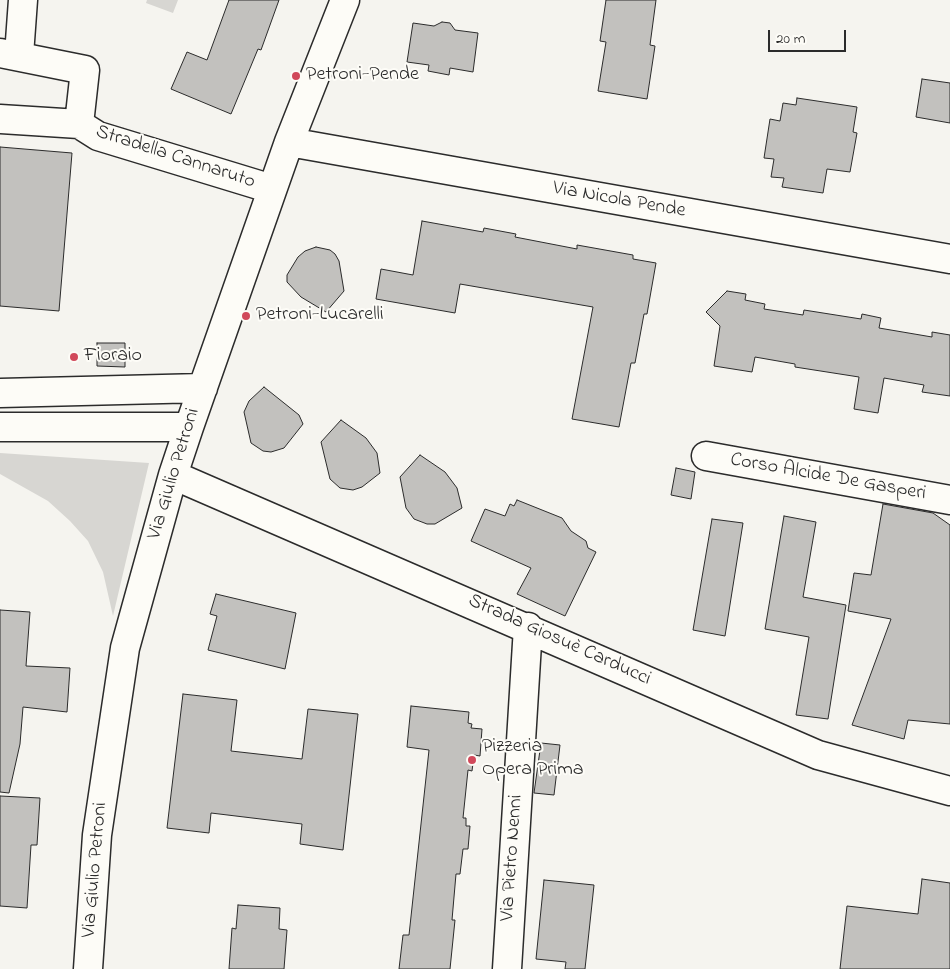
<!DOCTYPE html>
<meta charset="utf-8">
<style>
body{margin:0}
#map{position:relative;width:950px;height:969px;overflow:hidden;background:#f5f4ef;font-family:"Indie Flower",sans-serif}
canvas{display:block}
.scale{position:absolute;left:768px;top:30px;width:78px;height:22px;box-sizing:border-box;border:2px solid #2b2b2b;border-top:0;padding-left:6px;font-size:15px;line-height:18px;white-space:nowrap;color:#2b2b2b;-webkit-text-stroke:4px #fdfcf7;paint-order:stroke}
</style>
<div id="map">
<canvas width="950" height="969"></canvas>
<div class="scale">20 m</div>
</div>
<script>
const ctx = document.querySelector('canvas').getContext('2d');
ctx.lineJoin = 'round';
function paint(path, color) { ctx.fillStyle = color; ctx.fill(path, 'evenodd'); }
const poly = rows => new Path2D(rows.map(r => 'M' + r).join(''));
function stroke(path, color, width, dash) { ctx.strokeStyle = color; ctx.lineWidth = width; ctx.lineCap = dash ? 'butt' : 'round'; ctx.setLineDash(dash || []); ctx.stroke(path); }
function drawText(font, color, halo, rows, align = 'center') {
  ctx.font = font + ' "Indie Flower",sans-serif'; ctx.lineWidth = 4; ctx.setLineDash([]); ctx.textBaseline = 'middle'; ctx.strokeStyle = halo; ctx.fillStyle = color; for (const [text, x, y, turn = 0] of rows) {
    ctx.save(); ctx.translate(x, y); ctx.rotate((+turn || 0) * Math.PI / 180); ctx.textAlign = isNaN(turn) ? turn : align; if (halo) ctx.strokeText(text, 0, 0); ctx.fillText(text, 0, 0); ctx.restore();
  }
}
paint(poly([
 [147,0,178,0,173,13,146,3],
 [0,453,149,463,113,616,103,572,88,541,70,521,48,501,0,474]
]), '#d7d6d2');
const building = poly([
 [229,0,279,0,261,50,258,49,231,114,171,89,187,52,207,60,229,0],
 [606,0,656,0,650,45,655,46,647,99,598,91,606,42,600,41,606,0],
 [442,22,450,23,455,30,478,33,473,72,450,68,449,75,428,71,429,65,407,62,413,23,434,26,442,22],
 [922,79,950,83,950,123,916,117,922,79],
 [797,98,857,107,853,132,857,133,850,172,827,169,823,193,782,187,784,178,771,177,774,159,764,158,770,119,780,121,783,103,796,105,797,98],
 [0,147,72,153,59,311,0,306,0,147],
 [422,221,483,232,484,228,516,234,515,237,577,249,577,245,633,255,633,259,656,263,647,314,644,314,635,363,631,363,619,427,572,419,593,307,460,284,455,313,376,299,381,269,413,275,422,221],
 [316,247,330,250,335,254,339,261,344,291,326,312,301,297,287,282,287,275,298,257,305,251,316,247],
 [727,291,746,294,745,300,765,304,764,309,803,315,804,310,861,319,862,314,881,318,879,328,932,337,932,332,950,335,950,396,922,392,924,385,884,378,878,413,854,409,859,377,795,367,795,364,755,357,752,372,714,366,720,326,706,312,727,291],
 [97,343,125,343,125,367,97,366,97,343],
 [264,387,299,415,303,424,284,448,271,452,263,451,251,443,244,412,249,401,264,387],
 [341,420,366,438,377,453,380,473,362,487,353,490,340,488,330,479,321,442,341,420],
 [420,455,445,472,457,488,462,508,435,524,427,524,414,519,406,508,400,477,420,455],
 [676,468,695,472,691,499,671,495,676,468],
 [517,500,562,518,571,531,586,541,588,548,596,552,565,616,517,594,531,568,471,541,485,509,505,516,510,504,514,506,517,500],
 [883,504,933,513,950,525,950,724,908,720,904,739,852,725,891,619,848,611,854,573,871,575,883,504],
 [784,516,816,522,803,597,846,605,828,719,796,715,809,637,765,629,784,516],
 [712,519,743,523,725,636,693,630,712,519],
 [216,594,296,613,285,669,208,650,217,616,210,614,216,594],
 [0,610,30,612,26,666,70,668,67,712,23,707,20,744,9,793,0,792,0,610],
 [183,694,237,700,231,751,302,759,308,709,358,714,343,850,300,844,302,824,211,813,209,833,167,828,183,694],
 [411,706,469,712,468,723,472,724,471,728,482,729,480,756,474,755,472,771,468,770,463,818,466,818,466,826,470,826,468,849,463,849,460,874,456,874,452,920,455,920,450,969,399,969,403,935,409,935,429,750,407,747,411,706],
 [541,743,560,745,554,795,534,793,541,743],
 [0,796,40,798,37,845,31,845,27,908,0,906,0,796],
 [922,879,950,883,950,969,840,969,847,906,918,914,922,879],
 [544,880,594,885,585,969,565,969,566,962,536,959,544,880],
 [238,905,280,908,279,929,287,930,284,969,229,969,232,928,236,929,238,905]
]);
paint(building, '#c2c1be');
stroke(building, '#2b2b2b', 1);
const minor = poly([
 [0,53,85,70,79,124],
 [19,55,23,0],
 [0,119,79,124,98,136,272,189],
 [289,142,950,259],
 [0,393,203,388],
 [0,427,189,427],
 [706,456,950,500],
 [173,475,818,755,950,791],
 [88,969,97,835,125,648,173,475,189,427,289,142,345,0],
 [507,969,528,627]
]);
stroke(minor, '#2b2b2b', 31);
stroke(minor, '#fdfcf7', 28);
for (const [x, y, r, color] of [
 [296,76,5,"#d1495b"],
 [246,316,5,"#d1495b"],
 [74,357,5,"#d1495b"],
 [472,760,5,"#d1495b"]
]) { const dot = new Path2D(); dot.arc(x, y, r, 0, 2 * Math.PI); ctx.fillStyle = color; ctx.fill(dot); stroke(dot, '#fdfcf7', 2); }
drawText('20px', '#2b2b2b', '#fdfcf7', [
 ["Petroni-Pende",306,76],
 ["Petroni-Lucarelli",256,316],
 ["Fioraio",84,357],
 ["Pizzeria",482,748],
 ["Opera Prima",482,771]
], 'left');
drawText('20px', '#2b2b2b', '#fdfcf7', [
 ["Stradella Cannaruto",175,158,18],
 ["Via Nicola Pende",619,201,10],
 ["Via Giulio Petroni",175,474,-73],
 ["Corso Alcide De Gasperi",828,478,10],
 ["Strada Giosuè Carducci",559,641,24],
 ["Via Pietro Nenni",513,858,-86],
 ["Via Giulio Petroni",96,870,-85]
]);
</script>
